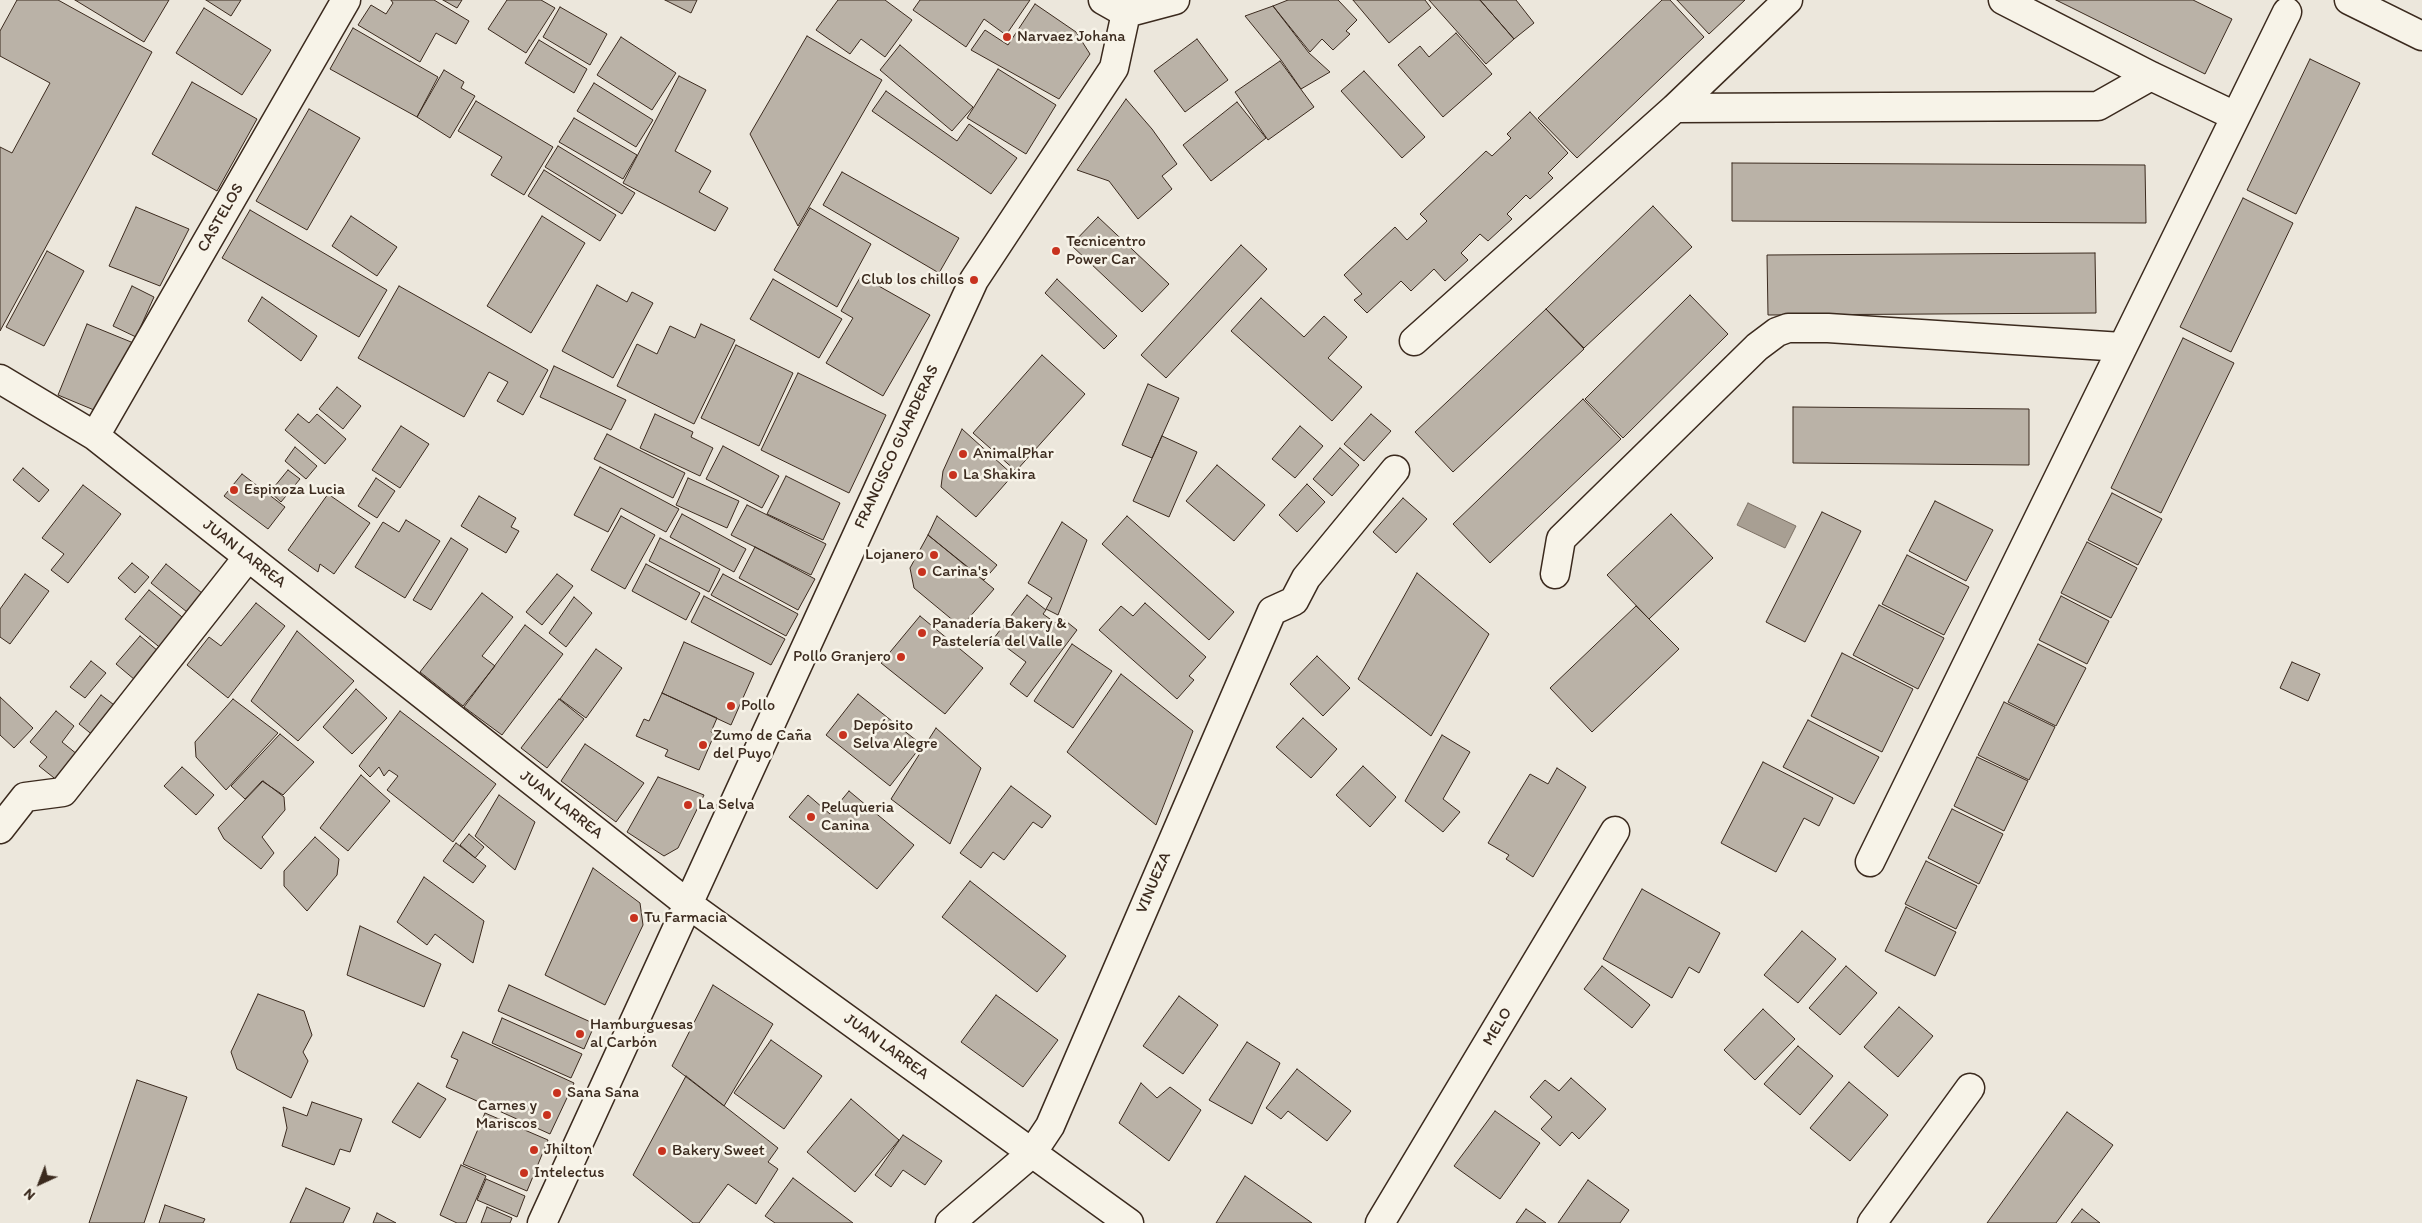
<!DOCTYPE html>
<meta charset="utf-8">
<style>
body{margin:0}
#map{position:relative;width:2422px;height:1223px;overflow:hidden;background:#ece7dc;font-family:Itim,sans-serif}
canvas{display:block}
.north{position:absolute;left:15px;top:1158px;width:50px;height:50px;-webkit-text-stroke:4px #f7f3e8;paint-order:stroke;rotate:223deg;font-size:14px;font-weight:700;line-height:20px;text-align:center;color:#3b2a1e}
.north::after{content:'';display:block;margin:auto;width:18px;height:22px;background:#3b2a1e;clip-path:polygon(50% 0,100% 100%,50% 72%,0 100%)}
</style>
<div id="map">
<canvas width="2422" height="1223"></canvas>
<div class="north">N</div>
</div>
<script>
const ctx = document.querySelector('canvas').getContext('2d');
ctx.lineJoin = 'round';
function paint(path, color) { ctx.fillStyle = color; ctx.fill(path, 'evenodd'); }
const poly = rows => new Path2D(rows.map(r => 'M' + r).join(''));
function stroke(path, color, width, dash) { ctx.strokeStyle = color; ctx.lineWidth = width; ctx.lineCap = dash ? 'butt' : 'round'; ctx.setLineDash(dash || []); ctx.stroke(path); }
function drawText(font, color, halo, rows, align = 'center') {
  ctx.font = font + ' Itim,sans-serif'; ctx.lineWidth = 5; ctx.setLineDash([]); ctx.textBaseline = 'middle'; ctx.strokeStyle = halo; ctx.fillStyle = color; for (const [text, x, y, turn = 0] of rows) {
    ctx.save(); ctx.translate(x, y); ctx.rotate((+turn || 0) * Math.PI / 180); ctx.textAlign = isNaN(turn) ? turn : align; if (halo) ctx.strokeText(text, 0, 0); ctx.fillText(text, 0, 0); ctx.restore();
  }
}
const water = poly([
 [1748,503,1796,526,1785,548,1737,525,1748,503]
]);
paint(water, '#a89f93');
stroke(water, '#7c7064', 1);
const building = poly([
 [17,0,58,0,152,52,0,331,0,147,12,153,50,83,0,56,0,31,17,0],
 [75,0,169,0,144,42,75,0],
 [206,0,241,0,231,16,206,0],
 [391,0,434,0,469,21,456,44,436,33,420,62,358,25,371,5,386,14,393,3,391,0],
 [443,0,462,0,457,8,443,0],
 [507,0,541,0,555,8,526,53,488,29,507,0],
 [665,0,697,0,691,13,665,0],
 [838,0,885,0,912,20,885,57,861,39,850,54,816,30,838,0],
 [920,0,1030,0,1006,35,984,19,966,47,913,10,920,0],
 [1288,0,1338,0,1357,20,1346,31,1350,34,1333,50,1322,39,1310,52,1273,6,1288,0],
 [1353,0,1425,0,1431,8,1389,43,1353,0],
 [1429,0,1480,0,1514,39,1486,64,1429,0],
 [1480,0,1516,0,1534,23,1514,39,1480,0],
 [1662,0,1670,0,1704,37,1577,158,1538,118,1662,0],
 [1677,0,1745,0,1709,34,1677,0],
 [2056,0,2193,0,2232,19,2205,74,2056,0],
 [1035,4,1076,32,1090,54,1059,99,971,50,985,30,1008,45,1035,4],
 [1273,6,1309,53,1330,72,1301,89,1281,60,1245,16,1273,6],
 [560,7,607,34,590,65,543,37,560,7],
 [204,8,271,50,242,95,176,53,204,8],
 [353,28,438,77,417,117,330,69,353,28],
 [1456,33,1492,74,1443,117,1398,65,1420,46,1429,57,1456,33],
 [807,36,882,80,798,226,750,134,807,36],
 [621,37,676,73,652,110,597,75,621,37],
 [1197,39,1228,80,1185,112,1154,71,1197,39],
 [539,40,587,69,574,93,525,63,539,40],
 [900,45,973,107,952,131,880,70,900,45],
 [2310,59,2360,83,2296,214,2247,190,2310,59],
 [1280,61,1314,107,1268,140,1235,92,1280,61],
 [998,69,1056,105,1026,154,967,118,998,69],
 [444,70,464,82,461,88,475,96,450,138,417,117,444,70],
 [1364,71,1425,137,1402,158,1341,91,1364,71],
 [679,76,706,90,675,151,711,171,699,192,728,208,715,231,623,183,679,76],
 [192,82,257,119,217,191,152,154,192,82],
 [594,83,653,120,636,147,577,111,594,83],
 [886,91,957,141,969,124,1017,158,991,194,872,111,886,91],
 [1126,99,1152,129,1177,164,1162,176,1172,189,1138,219,1109,181,1077,170,1126,99],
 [476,101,553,147,524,195,491,175,502,157,458,131,476,101],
 [1237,102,1266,138,1211,181,1183,145,1237,102],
 [309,109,360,138,307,230,256,201,309,109],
 [1530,112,1568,153,1548,173,1553,178,1530,199,1526,195,1507,214,1512,219,1488,241,1480,234,1461,253,1468,260,1445,281,1434,269,1411,291,1401,281,1367,313,1354,300,1362,294,1344,275,1395,227,1407,240,1427,221,1420,214,1486,151,1492,156,1511,138,1507,134,1530,112],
 [574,118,637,155,623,179,559,142,574,118],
 [558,146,635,193,622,214,545,167,558,146],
 [1732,163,2145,165,2146,223,1732,221,1732,163],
 [544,170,616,215,600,241,528,196,544,170],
 [842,172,959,238,939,273,823,205,842,172],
 [2243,198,2293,223,2231,352,2180,327,2243,198],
 [1653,206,1692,247,1584,348,1546,309,1653,206],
 [136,207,189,229,160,286,109,266,136,207],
 [810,208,871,244,837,307,774,270,810,208],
 [250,210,387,290,359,337,222,258,250,210],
 [351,216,397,247,377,276,332,246,351,216],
 [542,216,585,243,531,333,487,306,542,216],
 [1098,217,1169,284,1142,312,1071,245,1098,217],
 [1241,245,1267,269,1166,378,1141,355,1241,245],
 [47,251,84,271,44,346,6,327,47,251],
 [2095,253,2096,313,1768,315,1767,255,2095,253],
 [861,276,930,315,883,396,826,363,853,318,841,311,861,276],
 [773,279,842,319,819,358,750,319,773,279],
 [1057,279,1117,336,1104,349,1045,293,1057,279],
 [597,285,627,302,632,292,653,303,613,378,562,351,597,285],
 [132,286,154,297,136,337,113,326,132,286],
 [399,286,548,370,523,415,497,401,508,382,489,372,464,417,358,358,399,286],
 [1690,295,1728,334,1623,438,1585,399,1690,295],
 [262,297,317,336,301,361,248,321,262,297],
 [1261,298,1304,337,1324,316,1347,337,1328,358,1362,387,1332,421,1231,331,1261,298],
 [1546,309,1584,349,1453,472,1415,432,1546,309],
 [87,324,136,344,106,415,58,395,87,324],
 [701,324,735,340,694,424,617,386,637,344,657,354,670,326,695,338,701,324],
 [2183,338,2234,363,2161,513,2111,488,2183,338],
 [736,345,793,373,759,446,701,418,736,345],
 [1042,355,1085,394,1016,471,973,433,1042,355],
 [554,366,626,400,611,430,540,397,554,366],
 [798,373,886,415,849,493,761,450,798,373],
 [1148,384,1179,398,1152,458,1122,445,1148,384],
 [337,387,361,406,343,429,319,409,337,387],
 [1583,399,1621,439,1490,563,1453,524,1583,399],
 [1793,407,2029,409,2029,465,1793,463,1793,407],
 [298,414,309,423,317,414,346,439,325,464,285,430,298,414],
 [655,414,693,432,691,437,713,448,700,476,640,448,655,414],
 [1371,414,1391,431,1364,461,1344,444,1371,414],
 [401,426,429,444,400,488,372,470,401,426],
 [1300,426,1323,446,1295,478,1272,459,1300,426],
 [962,429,1013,475,976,517,941,487,943,471,962,429],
 [607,434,685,473,673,498,594,459,607,434],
 [1162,436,1197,452,1169,517,1133,501,1162,436],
 [723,446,779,476,762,508,706,479,723,446],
 [295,447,317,466,306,479,285,461,295,447],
 [1340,448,1359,465,1332,496,1313,479,1340,448],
 [1217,465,1265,505,1234,541,1186,501,1217,465],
 [600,467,679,509,666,532,621,508,608,532,574,515,600,467],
 [23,468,49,490,39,502,13,480,23,468],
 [288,470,300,479,281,502,270,492,288,470],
 [242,474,285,507,268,529,224,496,242,474],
 [786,476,840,503,823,540,767,514,786,476],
 [376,478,395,491,377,518,358,506,376,478],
 [688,478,739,501,727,528,676,505,688,478],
 [1307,484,1325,502,1297,532,1279,515,1307,484],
 [83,485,121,514,68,583,51,570,64,554,42,538,83,485],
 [2112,493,2162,519,2138,565,2088,540,2112,493],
 [328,494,370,523,334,574,320,564,318,572,288,550,328,494],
 [479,496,516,518,511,527,519,531,506,553,461,526,479,496],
 [1403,498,1427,519,1396,553,1373,532,1403,498],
 [1935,501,1993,530,1966,581,1909,551,1935,501],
 [747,505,826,544,811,575,731,535,747,505],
 [1822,512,1861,531,1805,642,1766,622,1822,512],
 [682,514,746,549,734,572,670,537,682,514],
 [1671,514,1713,558,1649,619,1607,575,1671,514],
 [621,516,655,535,625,589,591,570,621,516],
 [937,516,997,565,984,580,928,535,937,516],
 [1127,516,1234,612,1209,640,1102,544,1127,516],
 [406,520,440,541,405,598,355,567,383,522,399,532,406,520],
 [1062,522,1087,540,1058,615,1046,609,1052,598,1028,583,1062,522],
 [928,535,994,589,961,627,914,588,910,568,928,535],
 [451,538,468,549,431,610,413,600,451,538],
 [660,538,720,569,709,592,649,561,660,538],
 [2087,542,2137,568,2111,618,2061,593,2087,542],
 [755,547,815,579,798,610,739,578,755,547],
 [1907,555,1969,587,1944,635,1882,604,1907,555],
 [132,563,149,577,135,593,118,578,132,563],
 [166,564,202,593,187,612,151,583,166,564],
 [646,564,700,593,686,620,632,591,646,564],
 [1417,573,1489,634,1431,736,1358,679,1417,573],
 [25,574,49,591,10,644,0,637,0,609,25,574],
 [557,574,573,586,542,625,526,612,557,574],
 [723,574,798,614,786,636,711,595,723,574],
 [149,590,187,621,163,650,125,619,149,590],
 [482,593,513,617,482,656,495,666,463,706,420,672,482,593],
 [1027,595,1046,610,1043,614,1057,624,1062,618,1077,630,1027,697,1010,684,1026,662,994,638,1027,595],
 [704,596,785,639,771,665,691,622,704,596],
 [2061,596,2109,621,2087,664,2039,640,2061,596],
 [574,597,592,613,566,647,549,633,574,597],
 [256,603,285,626,228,698,187,665,209,637,221,646,256,603],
 [1145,603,1206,657,1189,676,1194,680,1177,699,1099,630,1121,606,1133,616,1145,603],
 [1879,605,1944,638,1918,689,1853,655,1879,605],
 [1636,606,1679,649,1592,732,1550,688,1636,606],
 [920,616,983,668,945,714,881,663,920,616],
 [525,625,563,654,502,735,464,707,525,625],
 [297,631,354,681,298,741,251,701,297,631],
 [140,636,164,656,141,685,116,664,140,636],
 [684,642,754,673,731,725,662,693,684,642],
 [1072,644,1112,671,1073,728,1034,701,1072,644],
 [2038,644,2086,668,2056,726,2008,702,2038,644],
 [596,649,622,668,586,718,560,699,596,649],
 [1842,653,1913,689,1882,752,1811,716,1842,653],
 [1317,656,1350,688,1323,716,1290,684,1317,656],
 [91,661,106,673,85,698,70,687,91,661],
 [2292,662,2320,674,2308,701,2280,688,2292,662],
 [1121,674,1193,731,1156,825,1067,752,1121,674],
 [356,689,387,718,352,754,323,727,356,689],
 [662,693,717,718,711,732,715,733,699,770,665,756,668,750,636,736,644,719,649,721,662,693],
 [858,694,922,745,890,786,826,735,858,694],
 [101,695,122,711,99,740,79,724,101,695],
 [0,697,33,728,14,748,0,735,0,697],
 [233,699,278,733,226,790,196,757,195,742,233,699],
 [559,699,584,719,547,768,521,748,559,699],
 [2004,702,2055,727,2029,780,1978,755,2004,702],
 [56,711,74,726,62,742,83,759,63,785,39,766,47,757,30,742,56,711],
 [400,711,496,784,453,842,387,790,398,776,389,770,384,776,379,767,370,777,359,766,400,711],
 [1303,718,1337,749,1311,778,1276,747,1303,718],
 [1808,720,1879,757,1854,804,1783,767,1808,720],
 [936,728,981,768,950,844,891,799,936,728],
 [280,734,314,762,283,795,262,781,245,799,231,786,280,734],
 [1442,735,1470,752,1443,799,1460,812,1443,832,1405,801,1442,735],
 [585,744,644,783,616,822,561,781,585,744],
 [1977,757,2028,781,2004,831,1954,806,1977,757],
 [1763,762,1833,798,1819,826,1804,818,1776,872,1721,843,1763,762],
 [1363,766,1396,797,1370,827,1336,795,1363,766],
 [182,767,214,795,196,815,164,786,182,767],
 [1557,768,1586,787,1533,877,1506,859,1509,855,1488,843,1530,774,1548,784,1557,768],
 [361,775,390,801,348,851,320,828,361,775],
 [658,777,704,795,678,848,664,856,627,832,658,777],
 [263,781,284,797,285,810,262,837,274,853,261,869,224,839,218,828,263,781],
 [1011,786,1051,816,1042,828,1033,822,1004,860,993,852,981,868,960,853,1011,786],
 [849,791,914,845,877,889,789,817,808,795,830,814,849,791],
 [499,795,535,822,515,870,475,836,499,795],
 [1952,809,2003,834,1979,884,1928,858,1952,809],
 [469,834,484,847,475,858,460,845,469,834],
 [315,837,339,859,337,875,307,911,284,886,284,871,315,837],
 [456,843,486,866,473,883,443,861,456,843],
 [1926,861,1977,886,1956,929,1905,904,1926,861],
 [593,868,640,903,643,925,605,1005,545,975,593,868],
 [424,877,484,921,473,963,435,934,427,945,397,922,424,877],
 [970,881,1066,956,1037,992,942,917,970,881],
 [1642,889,1720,933,1699,973,1689,967,1672,998,1603,959,1642,889],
 [1906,907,1956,932,1935,976,1885,951,1906,907],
 [360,926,441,964,424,1007,347,975,360,926],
 [1802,931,1836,959,1798,1003,1764,975,1802,931],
 [1602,966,1650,1005,1632,1028,1584,989,1602,966],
 [1846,966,1877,993,1840,1035,1809,1008,1846,966],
 [509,985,595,1024,584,1049,498,1011,509,985],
 [713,985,773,1024,724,1106,672,1066,713,985],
 [258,994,304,1011,312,1035,303,1052,308,1061,291,1098,237,1069,231,1052,258,994],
 [996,995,1058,1040,1023,1087,961,1042,996,995],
 [1179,996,1218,1025,1183,1074,1143,1046,1179,996],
 [1899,1007,1933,1036,1898,1077,1864,1047,1899,1007],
 [1763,1009,1795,1039,1755,1080,1724,1050,1763,1009],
 [502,1018,582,1054,571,1078,492,1043,502,1018],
 [463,1032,574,1083,550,1134,446,1087,458,1060,451,1057,463,1032],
 [771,1040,822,1076,784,1129,734,1093,771,1040],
 [1247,1042,1280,1063,1252,1124,1209,1100,1247,1042],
 [1798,1046,1833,1076,1800,1115,1764,1084,1798,1046],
 [1297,1069,1351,1111,1327,1141,1288,1111,1281,1119,1266,1108,1297,1069],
 [686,1076,778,1148,768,1162,778,1169,756,1204,728,1184,699,1223,693,1223,633,1175,686,1076],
 [1571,1078,1606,1109,1579,1139,1572,1132,1560,1146,1541,1129,1552,1117,1530,1097,1545,1080,1559,1091,1571,1078],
 [137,1080,187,1097,144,1223,89,1223,137,1080],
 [1849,1082,1888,1115,1850,1161,1810,1128,1849,1082],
 [418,1083,446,1099,420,1138,392,1122,418,1083],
 [1141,1083,1157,1098,1170,1087,1201,1110,1169,1161,1119,1123,1141,1083],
 [851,1099,899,1140,855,1192,807,1152,851,1099],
 [312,1102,362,1119,350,1152,340,1149,334,1165,282,1146,287,1128,283,1107,307,1116,312,1102],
 [1495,1111,1540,1143,1500,1199,1454,1166,1495,1111],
 [2067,1112,2113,1145,2056,1223,1987,1223,2067,1112],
 [485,1113,548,1140,527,1191,463,1164,485,1113],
 [903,1135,942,1161,925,1185,903,1170,891,1187,875,1175,903,1135],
 [461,1165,486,1176,466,1223,457,1223,440,1215,461,1165],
 [1245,1176,1312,1223,1216,1223,1245,1176],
 [793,1178,853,1223,775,1223,765,1216,793,1178],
 [486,1179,525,1196,517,1217,477,1200,486,1179],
 [1588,1180,1629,1210,1620,1223,1558,1223,1588,1180],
 [306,1188,350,1208,343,1223,290,1223,306,1188],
 [165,1205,205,1219,203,1223,159,1223,165,1205],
 [487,1207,512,1218,510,1223,481,1223,487,1207],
 [1526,1209,1546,1223,1516,1223,1526,1209],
 [2082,1209,2100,1223,2071,1223,2082,1209],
 [377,1213,396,1223,373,1223,377,1213]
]);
paint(building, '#bab2a7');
stroke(building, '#3b2a1e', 1);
const minor = poly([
 [1103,0,1126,13,1175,0],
 [2003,0,2151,76,2235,116],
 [2349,0,2422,36],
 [1675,108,2098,106,2151,76],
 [1414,341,1675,108,1788,0],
 [0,379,95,436,688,904,1129,1223],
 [95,436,346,0],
 [1555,574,1561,539,1757,347,1777,332,1788,328,1828,328,2122,347],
 [0,829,25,797,63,792,248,557],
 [1870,862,2287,12],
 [542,1223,974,280,1114,68,1126,13],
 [950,1223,1032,1153,1050,1126,1272,611,1294,601,1306,578,1395,470],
 [1380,1223,1615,831],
 [1872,1223,1970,1088]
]);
stroke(minor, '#3b2a1e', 31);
stroke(minor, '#f7f3e8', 28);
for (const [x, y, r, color] of [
 [1007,37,5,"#c8321e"],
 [1056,251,5,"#c8321e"],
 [974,280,5,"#c8321e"],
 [963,454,5,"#c8321e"],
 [953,475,5,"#c8321e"],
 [234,490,5,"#c8321e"],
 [934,555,5,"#c8321e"],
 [922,572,5,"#c8321e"],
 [922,633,5,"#c8321e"],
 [901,657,5,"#c8321e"],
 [731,706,5,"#c8321e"],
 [843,735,5,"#c8321e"],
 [703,745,5,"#c8321e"],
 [688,805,5,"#c8321e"],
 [811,817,5,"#c8321e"],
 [634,918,5,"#c8321e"],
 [580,1034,5,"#c8321e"],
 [557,1093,5,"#c8321e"],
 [547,1115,5,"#c8321e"],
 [534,1150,5,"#c8321e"],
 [662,1151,5,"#c8321e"],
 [524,1173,5,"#c8321e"]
]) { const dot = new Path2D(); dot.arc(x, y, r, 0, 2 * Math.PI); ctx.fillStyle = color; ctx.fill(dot); stroke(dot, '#f7f3e8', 2); }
drawText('16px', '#3b2a1e', '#f7f3e8', [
 ["Narvaez Johana",1017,37],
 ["Tecnicentro",1066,242],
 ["Power Car",1066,260],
 ["Club los chillos",964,280,"right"],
 ["AnimalPhar",973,454],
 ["La Shakira",963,475],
 ["Espinoza Lucia",244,490],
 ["Lojanero",924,555,"right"],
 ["Carina's",932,572],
 ["Panadería Bakery &",932,624],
 ["Pastelería del Valle",932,642],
 ["Pollo Granjero",891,657,"right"],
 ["Pollo",741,706],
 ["Depósito",853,726],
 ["Selva Alegre",853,744],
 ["Zumo de Caña",713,736],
 ["del Puyo",713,754],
 ["La Selva",698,805],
 ["Peluqueria",821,808],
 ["Canina",821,826],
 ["Tu Farmacia",644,918],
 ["Hamburguesas",590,1025],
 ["al Carbón",590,1043],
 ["Sana Sana",567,1093],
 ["Carnes y",537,1106,"right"],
 ["Mariscos",537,1124,"right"],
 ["Jhilton",544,1150],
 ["Bakery Sweet",672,1151],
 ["Intelectus",534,1173]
], 'left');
drawText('16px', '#3b2a1e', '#f7f3e8', [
 ["CASTELOS",221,218,-60],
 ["FRANCISCO GUARDERAS",897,447,-65],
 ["JUAN LARREA",244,554,38],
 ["JUAN LARREA",561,805,38],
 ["VINUEZA",1154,883,-67],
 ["MELO",1498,1027,-59],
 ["JUAN LARREA",886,1047,36]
]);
</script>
